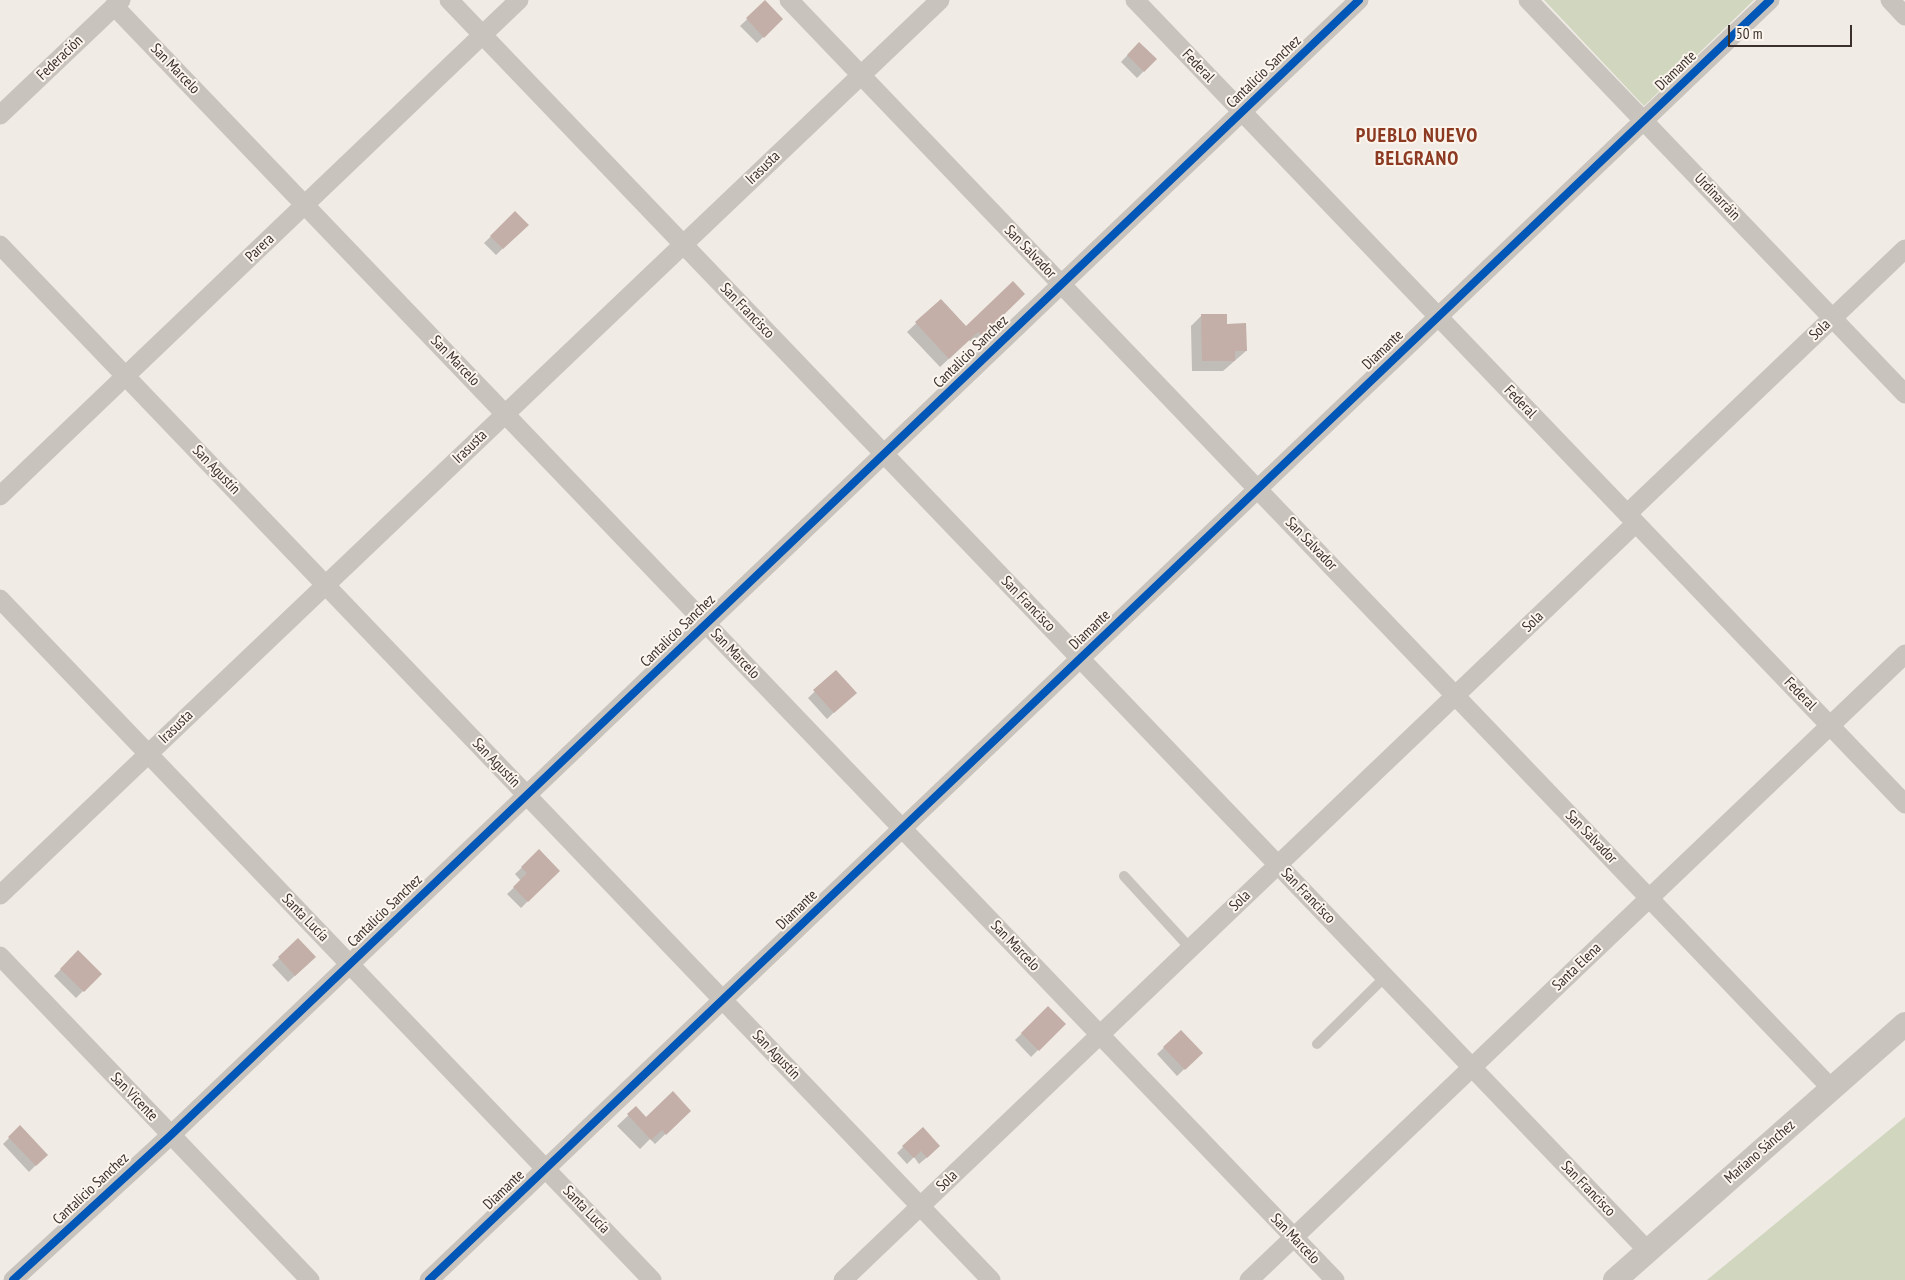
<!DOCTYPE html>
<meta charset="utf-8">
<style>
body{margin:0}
#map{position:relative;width:1905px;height:1280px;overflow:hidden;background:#f0ebe5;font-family:"PT Sans Narrow",sans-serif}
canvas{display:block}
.scale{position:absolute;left:1728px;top:25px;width:124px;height:22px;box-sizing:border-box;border:2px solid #3b302b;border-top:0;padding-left:6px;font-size:15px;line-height:18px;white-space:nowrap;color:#3b302b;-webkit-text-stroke:4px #fbf5ee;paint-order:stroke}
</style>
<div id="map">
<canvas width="1905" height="1280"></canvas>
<div class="scale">50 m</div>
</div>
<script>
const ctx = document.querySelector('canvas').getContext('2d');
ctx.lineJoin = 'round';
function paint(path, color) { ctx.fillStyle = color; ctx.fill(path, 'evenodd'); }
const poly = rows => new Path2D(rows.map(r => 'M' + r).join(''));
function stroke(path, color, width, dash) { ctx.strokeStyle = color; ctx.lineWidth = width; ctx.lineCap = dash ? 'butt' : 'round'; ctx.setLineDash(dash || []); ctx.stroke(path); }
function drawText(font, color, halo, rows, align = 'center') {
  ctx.font = font + ' "PT Sans Narrow",sans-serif'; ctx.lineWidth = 4; ctx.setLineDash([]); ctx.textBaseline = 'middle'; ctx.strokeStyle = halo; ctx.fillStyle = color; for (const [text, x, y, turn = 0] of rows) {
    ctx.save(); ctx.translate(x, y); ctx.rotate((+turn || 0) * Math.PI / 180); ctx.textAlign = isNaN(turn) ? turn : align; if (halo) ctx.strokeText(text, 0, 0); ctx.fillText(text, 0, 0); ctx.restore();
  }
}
paint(poly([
 [1544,0,1754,0,1644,106],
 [1905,1117,1905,1280,1707,1280]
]), '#d1d6bf');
paint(poly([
 [765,2,782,19,757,43,740,26],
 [1139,43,1156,59,1137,78,1121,62],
 [515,213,527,225,496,255,484,243],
 [1024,294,972,343,969,340,940,367,907,332,941,300,966,327],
 [1202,315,1226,325,1246,351,1223,371,1192,371,1191,326],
 [835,672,848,699,827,719,808,698],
 [539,851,558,871,521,908,507,894,521,881,515,874],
 [298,940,308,964,288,982,272,965],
 [78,952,100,974,76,998,54,976],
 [1048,1008,1064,1024,1031,1057,1015,1040],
 [1181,1032,1201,1053,1177,1076,1157,1054],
 [636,1108,646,1118,679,1121,655,1144,650,1139,640,1149,617,1126],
 [20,1127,46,1155,29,1172,3,1144],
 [903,1147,932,1153,919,1164,914,1157,907,1164,897,1153]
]), '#0003');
paint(poly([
 [765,0,783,19,764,38,746,18],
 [1139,42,1157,59,1144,72,1127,55],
 [515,211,529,225,503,249,490,236],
 [1013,281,1025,294,982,336,978,332,949,359,915,322,941,299,966,326],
 [1201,314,1227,314,1227,324,1246,323,1247,351,1235,351,1235,361,1202,361],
 [836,670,857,693,834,713,813,690],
 [539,849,560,871,528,902,513,887,527,873,521,867],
 [298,938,316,957,295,976,278,957],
 [78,950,102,974,84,992,60,969],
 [1048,1006,1066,1024,1039,1051,1021,1033],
 [1181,1030,1203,1053,1185,1070,1163,1047],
 [673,1091,691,1111,666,1135,662,1130,651,1140,627,1114,636,1106,646,1117],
 [20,1125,48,1155,36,1166,8,1137],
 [923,1127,940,1146,927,1158,921,1151,914,1158,902,1146]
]), '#c3afa7');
stroke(poly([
 [1124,876,1190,948],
 [1317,1044,1385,977]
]), '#c9c3be', 10);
stroke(poly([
 [449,0,1648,1251],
 [789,0,1832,1089],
 [1135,0,1905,804],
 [1528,0,1905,394],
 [1890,0,1905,16],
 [114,6,1335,1280],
 [0,115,121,0],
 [0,245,991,1280],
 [0,496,519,0],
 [1627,514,1905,249],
 [0,599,652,1280],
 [0,895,940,0],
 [0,956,310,1280],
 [13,1280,171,1135,1359,0],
 [429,1280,1770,0],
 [843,1280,1636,523],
 [1249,1280,1905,654]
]), '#c9c3be', 19);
stroke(poly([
 [1615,1280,1905,1024]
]), '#c9c3be', 24);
stroke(poly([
 [13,1280,171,1135,1359,0],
 [429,1280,1770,0]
]), '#0057b8', 8);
drawText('15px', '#3b302b', '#fbf5ee', [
 ["Federación",60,58,-44],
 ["Federal",1198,66,46],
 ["San Marcelo",175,69,46],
 ["Diamante",1676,71,-44],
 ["Cantalicio Sanchez",1264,72,-44],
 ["Irasusta",763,168,-44],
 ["Urdinarráin",1717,197,46],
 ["Parera",260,248,-44],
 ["San Salvador",1030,252,46],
 ["San Francisco",747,311,46],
 ["Sola",1820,330,-44],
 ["Diamante",1383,350,-44],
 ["Cantalicio Sanchez",971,352,-44],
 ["San Marcelo",455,361,46],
 ["Federal",1520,402,46],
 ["Irasusta",470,447,-44],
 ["San Agustín",216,470,46],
 ["San Salvador",1311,544,46],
 ["San Francisco",1028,604,46],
 ["Sola",1533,622,-44],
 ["Diamante",1090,630,-44],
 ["Cantalicio Sanchez",678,631,-44],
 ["San Marcelo",735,654,46],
 ["Federal",1800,694,46],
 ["Irasusta",176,727,-44],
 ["San Agustín",496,763,46],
 ["San Salvador",1591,837,46],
 ["San Francisco",1308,896,46],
 ["Sola",1240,901,-44],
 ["Diamante",797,910,-44],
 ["Cantalicio Sanchez",385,911,-44],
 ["Santa Lucía",305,918,46],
 ["San Marcelo",1015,946,46],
 ["Santa Elena",1577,967,-44],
 ["San Agustín",776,1055,46],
 ["San Vicente",134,1097,46],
 ["Mariano Sánchez",1760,1152,-41],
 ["Sola",947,1181,-44],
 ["Cantalicio Sanchez",91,1189,-43],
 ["San Francisco",1588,1189,46],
 ["Diamante",504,1190,-44],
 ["Santa Lucía",586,1210,46],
 ["San Marcelo",1295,1239,46]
]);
ctx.letterSpacing = '1px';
drawText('bold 20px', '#8c3b22', '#fbf5ee', [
 ["PUEBLO NUEVO",1417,136],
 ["BELGRANO",1417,159]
]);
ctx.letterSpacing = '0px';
</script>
